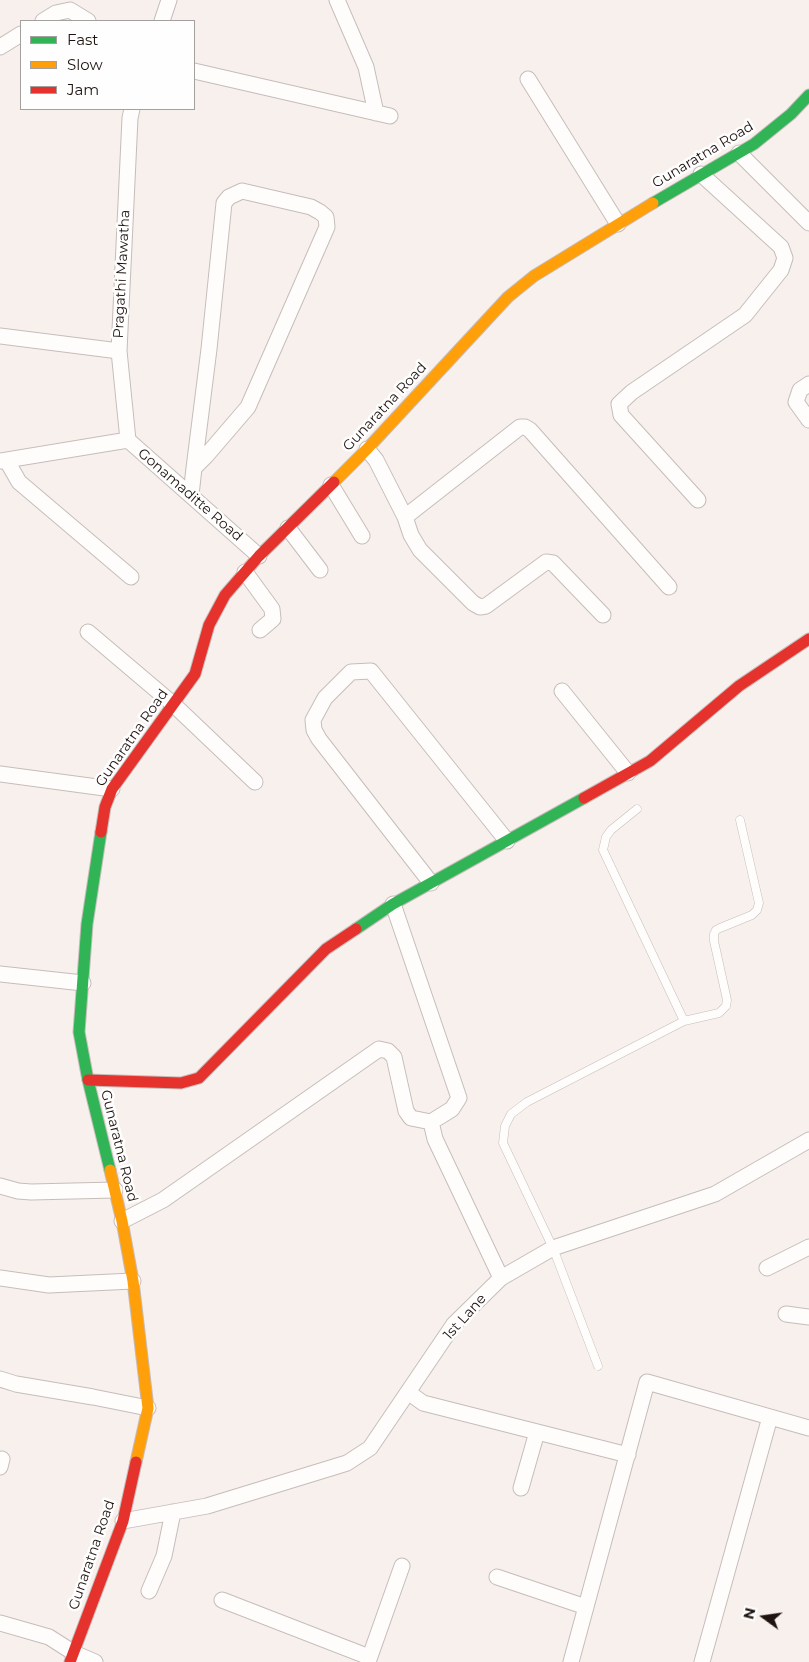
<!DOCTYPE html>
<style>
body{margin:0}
#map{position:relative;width:809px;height:1662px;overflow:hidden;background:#f8f0ed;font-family:Montserrat,sans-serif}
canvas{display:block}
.legend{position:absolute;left:20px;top:20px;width:175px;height:90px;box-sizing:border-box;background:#fefefe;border:1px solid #a4a09e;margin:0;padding:6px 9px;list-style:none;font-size:15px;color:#1e130f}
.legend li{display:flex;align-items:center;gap:10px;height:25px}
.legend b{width:25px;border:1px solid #a4a09e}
.north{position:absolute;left:739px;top:1592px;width:50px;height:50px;-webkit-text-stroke:4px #fefefe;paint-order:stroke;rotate:284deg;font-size:14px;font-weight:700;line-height:20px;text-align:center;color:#1e130f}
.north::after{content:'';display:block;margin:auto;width:18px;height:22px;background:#1e130f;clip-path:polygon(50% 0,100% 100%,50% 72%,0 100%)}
</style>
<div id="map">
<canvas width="809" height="1662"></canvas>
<ul class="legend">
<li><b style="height:6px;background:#30b455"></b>Fast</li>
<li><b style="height:6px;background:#ff9f0a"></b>Slow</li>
<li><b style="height:6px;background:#e5322d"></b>Jam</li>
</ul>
<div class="north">N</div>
</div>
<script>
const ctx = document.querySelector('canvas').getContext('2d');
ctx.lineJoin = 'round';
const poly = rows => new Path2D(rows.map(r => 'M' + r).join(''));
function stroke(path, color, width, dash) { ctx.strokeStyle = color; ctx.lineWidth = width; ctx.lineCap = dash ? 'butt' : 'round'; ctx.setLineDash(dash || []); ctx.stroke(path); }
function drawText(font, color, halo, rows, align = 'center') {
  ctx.font = font + ' Montserrat,sans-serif'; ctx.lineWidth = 5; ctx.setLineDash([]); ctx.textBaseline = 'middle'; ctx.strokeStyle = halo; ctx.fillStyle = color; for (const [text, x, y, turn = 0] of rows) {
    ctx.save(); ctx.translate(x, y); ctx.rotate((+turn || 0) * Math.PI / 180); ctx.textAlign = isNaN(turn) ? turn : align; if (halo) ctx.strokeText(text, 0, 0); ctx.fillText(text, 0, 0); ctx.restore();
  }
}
const lane = poly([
 [637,809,611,830,606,837,603,850,684,1021],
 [598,1366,553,1248,503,1143,505,1126,511,1114,527,1102,684,1021,719,1013,726,1006,727,1000,714,941,714,934,716,930,720,928,752,915,757,910,759,903,740,820]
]);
const street = poly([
 [337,0,366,67,376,113],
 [43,21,56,13,70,10,88,21],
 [162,21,169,0],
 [0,47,21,34],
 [194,71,390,116],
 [528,79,618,224],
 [739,153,809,223],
 [0,336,119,351],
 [809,384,800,390,796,402,809,420],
 [128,440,119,351,130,118,132,109],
 [367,449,376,460,405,517,411,535,420,550,473,603,480,607,486,606,546,562,553,563,603,615],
 [0,461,128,440,259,556],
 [7,461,19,482,131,577],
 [331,485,362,536],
 [191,495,194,468,209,349,224,203,229,197,242,191,311,207,320,212,326,217,327,227,248,407,206,456,194,468],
 [698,500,621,415,619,404,632,392,745,315,781,270,785,258,781,247,701,174],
 [405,517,520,427,525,427,530,430,669,587],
 [288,528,320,570],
 [245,572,272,609,273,619,260,630],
 [88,632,173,704,255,782],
 [562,691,628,773],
 [0,774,112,789],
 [431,883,319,739,314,730,313,720,325,698,351,672,371,671,507,841],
 [393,904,459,1098,452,1109,431,1122,435,1139,501,1278],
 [0,974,83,983],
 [0,1186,18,1191,31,1192,115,1190],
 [122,1221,163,1200,379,1049,388,1051,394,1057,406,1111,411,1118,431,1122],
 [767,1268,809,1247],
 [0,1278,49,1285,133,1281],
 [786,1314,809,1317],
 [0,1379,16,1384,93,1397,148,1408],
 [408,1392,423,1403,628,1455],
 [0,1467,2,1459],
 [521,1488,537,1432],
 [123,1521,207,1506,347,1463,370,1448,454,1324,501,1278,553,1248,715,1194,809,1140],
 [497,1577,586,1607],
 [149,1591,164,1556,173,1512],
 [222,1600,369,1657],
 [0,1623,49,1637,74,1653,95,1662],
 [368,1662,402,1566],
 [571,1662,647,1382,809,1428],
 [702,1662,770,1417]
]);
const fast = poly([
 [653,203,754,144,791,114,809,95],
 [101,832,87,924,79,1032,88,1080,110,1170],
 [356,929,393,904,584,798]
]);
const slow = poly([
 [334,482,367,449,508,297,534,276,653,203],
 [110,1170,122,1221,133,1281,148,1408,136,1462]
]);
const jam = poly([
 [584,798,650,761,739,686,809,639],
 [101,832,105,807,112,789,195,674,209,625,225,595,259,556,334,482],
 [88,1080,181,1083,199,1078,326,949,356,929],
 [70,1662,123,1521,136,1462]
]);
stroke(lane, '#c6bdba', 9);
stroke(street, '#c6bdba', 17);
stroke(fast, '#c6bdba', 13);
stroke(slow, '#c6bdba', 13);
stroke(jam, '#c6bdba', 13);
stroke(lane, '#fefdfc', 8);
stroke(street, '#fefdfc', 15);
stroke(fast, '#30b455', 11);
stroke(slow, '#ff9f0a', 11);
stroke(jam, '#e5322d', 11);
drawText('14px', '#1e130f', '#fefefe', [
 ["Gunaratna Road",703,155,-31],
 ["Pragathi Mawatha",122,274,-87],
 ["Gunaratna Road",385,407,-47],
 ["Gonamaditte Road",190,495,41],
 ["Gunaratna Road",132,738,-55],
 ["Gunaratna Road",119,1146,76],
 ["1st Lane",465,1317,-48],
 ["Gunaratna Road",92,1555,-71]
]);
</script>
